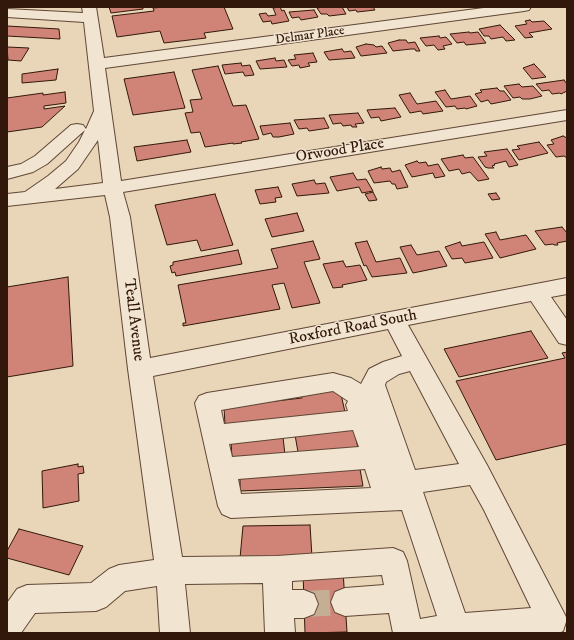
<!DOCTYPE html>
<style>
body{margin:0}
#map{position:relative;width:574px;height:640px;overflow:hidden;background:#e9d5b8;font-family:"IM FELL DW Pica",serif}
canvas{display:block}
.frame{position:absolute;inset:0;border:8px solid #32180a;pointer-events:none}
</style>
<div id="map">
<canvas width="574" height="640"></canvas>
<div class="frame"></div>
</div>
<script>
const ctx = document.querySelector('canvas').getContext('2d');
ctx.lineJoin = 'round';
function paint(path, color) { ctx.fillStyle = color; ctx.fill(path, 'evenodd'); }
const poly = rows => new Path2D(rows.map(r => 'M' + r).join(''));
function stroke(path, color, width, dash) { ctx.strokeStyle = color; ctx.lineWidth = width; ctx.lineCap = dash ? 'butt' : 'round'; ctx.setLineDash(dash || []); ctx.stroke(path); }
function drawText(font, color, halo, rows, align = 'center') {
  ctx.font = font + ' "IM FELL DW Pica",serif'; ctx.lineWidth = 3; ctx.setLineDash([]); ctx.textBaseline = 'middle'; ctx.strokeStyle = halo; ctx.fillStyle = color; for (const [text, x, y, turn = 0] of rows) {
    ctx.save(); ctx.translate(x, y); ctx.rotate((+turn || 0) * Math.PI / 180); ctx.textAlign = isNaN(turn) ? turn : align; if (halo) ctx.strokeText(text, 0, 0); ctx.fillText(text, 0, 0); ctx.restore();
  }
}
const building = poly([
 [106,7,143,7,143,9,111,13,109,7,106,7],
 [165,7,224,7,233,29,204,33,206,38,164,43,160,31,117,37,112,16,154,11,153,8,165,7],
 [280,7,282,11,284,10,289,21,272,24,271,21,263,22,259,14,266,13,268,16,276,15,273,8,280,7],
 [324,7,342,7,346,14,329,16,327,14,321,14,317,8,324,7],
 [347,7,373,7,375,10,357,12,356,10,349,11,347,7],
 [314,10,318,17,301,20,299,17,292,18,289,12,314,10],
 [530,20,532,22,544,21,552,29,529,33,533,37,525,38,515,26,527,24,525,21,530,20],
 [500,25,515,40,506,41,503,37,491,39,489,36,484,36,479,29,500,25],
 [7,26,59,29,60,39,7,36,7,26],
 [469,32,470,33,478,32,486,43,466,45,464,42,457,43,450,34,469,32],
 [439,36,440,38,446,37,452,44,443,46,445,49,438,50,434,45,426,46,420,38,439,36],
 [399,40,406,40,408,43,415,42,420,51,416,51,415,49,411,49,393,51,388,43,399,40],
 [366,44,374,45,376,47,382,46,387,53,361,56,356,47,366,44],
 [7,47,29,48,21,61,8,60,7,47],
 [342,49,344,52,351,51,355,58,329,60,324,52,342,49],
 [313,53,317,62,308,63,310,66,300,68,299,65,292,66,288,60,296,59,294,55,313,53],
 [275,58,276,61,284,60,287,67,260,69,256,61,275,58],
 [241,63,242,66,250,65,254,75,245,76,243,72,225,74,222,65,241,63],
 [534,64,536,66,546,77,532,79,523,68,534,64],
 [218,66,233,106,246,105,259,139,241,142,242,143,233,144,233,143,205,147,200,132,191,133,185,113,193,112,190,100,202,99,192,70,218,66],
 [58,69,56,80,22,83,22,74,58,69],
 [174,72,185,108,133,115,124,79,174,72],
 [564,80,567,84,567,91,561,94,560,93,552,94,549,90,542,91,536,84,564,80],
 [519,84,522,87,533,86,542,96,530,99,522,99,520,97,513,98,504,86,519,84],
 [497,88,500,91,504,91,511,100,491,104,488,100,481,102,475,94,482,92,480,90,497,88],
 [445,90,451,99,470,96,477,106,466,109,465,108,457,109,455,106,446,107,435,92,445,90],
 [65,92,66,103,44,106,44,109,65,106,42,127,7,132,7,98,43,93,43,95,65,92],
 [410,93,417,104,436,101,443,111,423,114,421,111,410,113,399,95,410,93],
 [395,108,401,117,381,121,379,117,371,118,367,110,395,108],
 [358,113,364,123,355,124,357,127,352,127,351,125,343,126,341,123,333,124,329,115,358,113],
 [324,118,329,128,309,131,307,128,299,129,294,120,324,118],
 [290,123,294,134,279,137,273,137,271,133,263,135,260,126,290,123],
 [563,136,567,138,567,158,564,156,556,157,547,145,554,144,551,140,563,136],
 [187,140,191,152,137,161,134,147,187,140],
 [539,142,548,153,519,160,512,150,520,149,517,146,539,142],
 [507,149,518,165,509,167,506,161,494,164,495,165,492,166,494,168,488,168,485,167,478,157,487,156,484,152,507,149],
 [463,155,465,158,473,157,489,179,478,181,470,172,462,174,459,169,449,171,441,159,463,155],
 [417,161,419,163,426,162,428,166,438,164,445,176,435,178,433,173,412,177,405,165,417,161],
 [381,167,382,169,390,168,392,172,400,170,408,187,397,189,395,184,392,184,390,181,374,183,368,171,381,167],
 [353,173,357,180,366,179,373,191,362,193,359,187,337,191,330,177,353,173],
 [314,180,316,184,325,183,329,193,297,196,292,184,314,180],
 [278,187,282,197,275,198,276,202,260,204,255,190,278,187],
 [373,192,377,200,369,201,365,194,373,192],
 [496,193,500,199,492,200,488,194,496,193],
 [215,194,233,245,201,251,197,240,167,245,155,205,215,194],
 [297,213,304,231,272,237,265,219,297,213],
 [562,227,567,233,567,241,557,243,558,245,554,245,553,244,545,245,535,231,562,227],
 [496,232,500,240,526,235,536,249,500,258,485,234,496,232],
 [313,241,320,259,304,262,320,303,292,308,284,283,272,285,280,309,183,326,183,323,186,323,178,285,278,268,271,249,313,241],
 [367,241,376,262,400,258,407,273,372,277,366,265,364,266,355,243,367,241],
 [460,242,462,246,484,242,493,258,465,263,462,258,452,259,445,247,460,242],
 [411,245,417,255,439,251,447,266,413,273,400,247,411,245],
 [238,250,242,264,176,276,175,272,172,273,170,266,173,265,173,262,238,250],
 [343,261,346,267,360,265,367,280,342,285,343,287,333,288,323,264,343,261],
 [68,277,73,366,7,377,7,287,68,277],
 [531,331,548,358,459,377,444,349,531,331],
 [567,352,567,444,496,460,456,381,565,358,562,353,567,352],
 [340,390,345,412,225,425,224,407,302,398,301,394,340,390],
 [354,430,358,448,298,452,295,435,354,430],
 [283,437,285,455,232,459,231,441,283,437],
 [78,464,78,467,83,466,84,473,78,474,79,501,43,508,42,471,78,464],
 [360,469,363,486,240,491,240,474,360,469],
 [310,525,312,557,240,558,243,526,310,525],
 [19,529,83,546,69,575,7,558,7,551,19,529],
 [343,571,347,632,305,633,303,572,343,571]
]);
paint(building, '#cf8477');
stroke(building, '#32180a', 1);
stroke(poly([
 [304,604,345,602]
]), '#c4af95', 26, [26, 13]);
const minor = poly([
 [82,7,96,7,104,58,491,7,531,7,529,10,524,11,105,68,121,181,567,110,567,120,123,192,130,217,150,358,567,278,567,294,551,297,567,320,567,345,559,343,531,301,408,325,487,465,563,611,567,619,563,631,559,633,393,633,389,613,345,616,335,612,331,602,335,592,345,588,384,585,382,575,292,581,292,590,304,590,314,594,318,604,314,614,304,618,294,618,295,633,265,633,263,583,185,584,190,633,160,633,157,586,125,591,106,607,96,611,35,613,21,633,7,633,7,603,17,589,27,585,91,583,109,569,119,565,154,560,128,369,110,217,105,195,7,206,7,194,25,192,48,176,66,161,79,142,85,130,47,164,33,172,7,179,7,167,21,164,35,156,71,125,77,124,83,125,86,129,94,111,84,22,7,17,7,9,83,13,82,7],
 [98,140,103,183,55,189,78,169,98,140],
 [388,329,402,356,383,362,369,369,361,384,351,378,333,373,207,393,199,396,195,403,218,506,222,514,231,518,402,510,437,616,420,619,407,561,403,552,393,548,277,556,182,557,153,376,388,329],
 [410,371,459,464,415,470,385,385,386,382,399,374,410,371],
 [333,391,348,401,346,405,348,411,224,424,221,410,333,391],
 [353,430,359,447,232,457,229,444,353,430],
 [365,469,371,488,241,494,238,479,365,469],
 [470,485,484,510,531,608,465,613,423,492,470,485]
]);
stroke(minor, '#604736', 2);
paint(minor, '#f1e4d1');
drawText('13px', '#32180a', '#f1e4d1', [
 ["Delmar Place",310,36,-8]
]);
drawText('16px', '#32180a', '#f1e4d1', [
 ["Orwood Place",340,151,-9],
 ["Teall Avenue",133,320,83],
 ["Roxford Road South",353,328,-11]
]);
</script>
